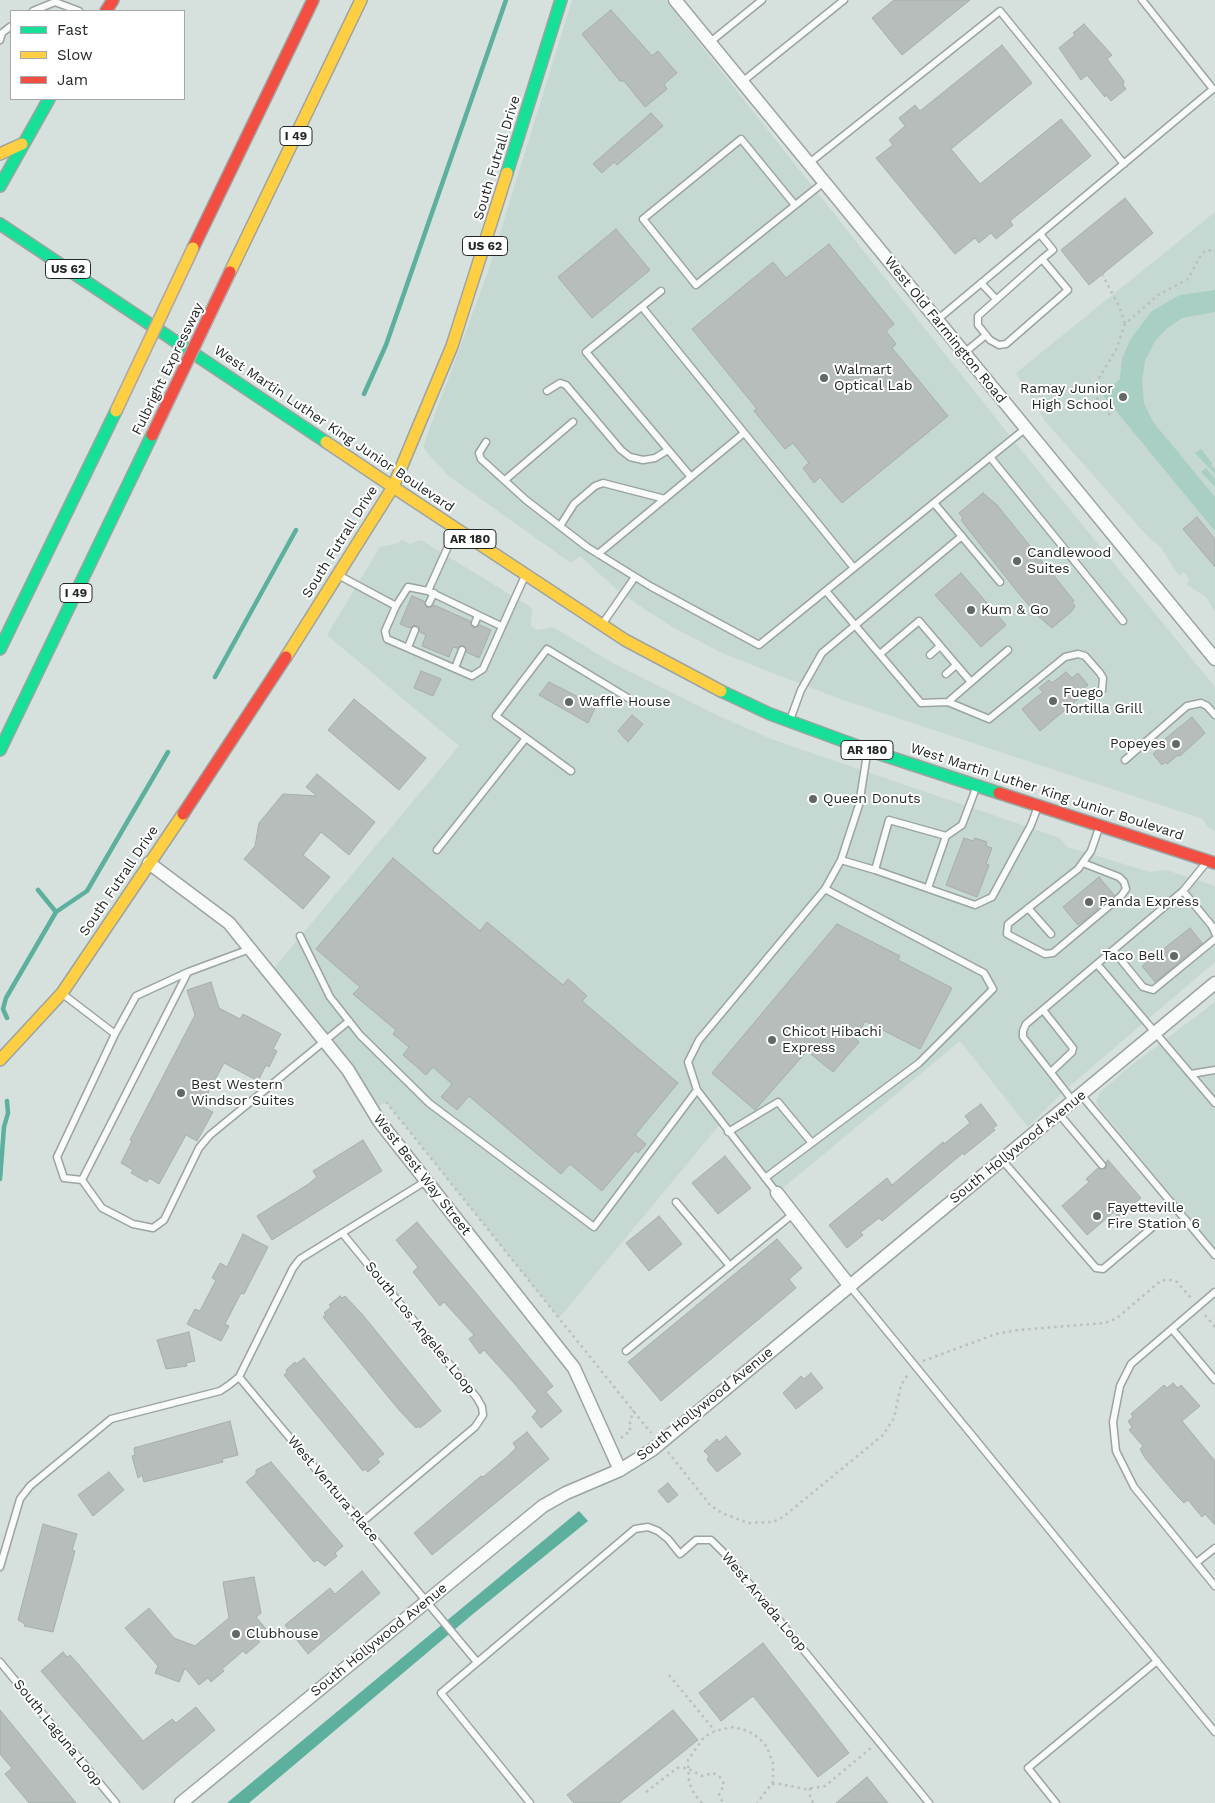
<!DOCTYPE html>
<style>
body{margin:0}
#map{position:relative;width:1215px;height:1803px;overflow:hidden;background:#d6e0dd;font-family:"Work Sans",sans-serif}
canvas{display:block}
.legend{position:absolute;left:10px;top:10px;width:175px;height:90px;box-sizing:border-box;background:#fff;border:1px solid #a7a9a8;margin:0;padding:6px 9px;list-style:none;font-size:15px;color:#222826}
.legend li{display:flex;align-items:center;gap:10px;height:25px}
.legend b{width:25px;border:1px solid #a7a9a8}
</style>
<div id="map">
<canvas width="1215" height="1803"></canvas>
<ul class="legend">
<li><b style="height:6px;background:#16e098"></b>Fast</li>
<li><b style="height:6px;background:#ffcf43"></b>Slow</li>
<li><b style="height:6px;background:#f24e42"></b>Jam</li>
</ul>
</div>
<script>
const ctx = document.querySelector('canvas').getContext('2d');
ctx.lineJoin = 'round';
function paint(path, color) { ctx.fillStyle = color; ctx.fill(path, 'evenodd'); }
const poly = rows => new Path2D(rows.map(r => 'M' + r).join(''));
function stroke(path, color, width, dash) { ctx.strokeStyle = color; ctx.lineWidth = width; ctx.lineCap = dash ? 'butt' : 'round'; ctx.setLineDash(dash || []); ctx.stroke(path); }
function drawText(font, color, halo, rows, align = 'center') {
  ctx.font = font + ' "Work Sans",sans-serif'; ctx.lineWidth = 4; ctx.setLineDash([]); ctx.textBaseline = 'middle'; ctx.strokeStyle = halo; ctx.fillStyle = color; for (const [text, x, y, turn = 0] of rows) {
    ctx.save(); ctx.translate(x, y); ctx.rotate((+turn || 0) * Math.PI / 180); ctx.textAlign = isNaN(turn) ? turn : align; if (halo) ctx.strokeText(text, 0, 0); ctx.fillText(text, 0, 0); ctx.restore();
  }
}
paint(poly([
 [572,0,665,0,1017,445,1215,687,1215,831,1208,827,1203,819,840,699,724,654,674,628,637,604,614,587,580,556,571,563,446,474,443,469,431,457,424,448,425,441,488,272],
 [1215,212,1215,612,1206,597,1186,584,1190,580,1184,572,1179,576,1160,546,1150,539,1045,421,1016,373],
 [402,539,410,544,421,540,532,608,531,626,537,630,553,627,611,662,719,716,771,739,1060,838,1067,847,1150,872,1166,870,1215,886,1215,962,1065,1090,1028,1127,960,1041,777,1193,721,1123,559,1318,386,1102,371,1110,270,973,459,746,327,635,380,547,399,543],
 [1215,1002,1215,1249,1098,1106,1096,1101,1100,1093,1124,1071]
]), '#c5d8d2');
paint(poly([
 [1215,290,1215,312,1182,318,1166,329,1155,341,1145,361,1142,381,1144,403,1153,422,1215,497,1215,531,1102,394,1120,379,1122,359,1130,340,1152,311,1180,295],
 [1201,449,1212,463,1211,464,1215,470,1215,474,1195,453],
 [1206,468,1215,479,1215,487,1201,472]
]), '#a9cec4');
paint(poly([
 [579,1511,588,1521,473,1614,249,1803,227,1803]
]), '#5eb09e');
stroke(poly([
 [364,394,386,345,506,0],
 [215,677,296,530],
 [38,890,56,912],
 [7,1018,3,1009,6,998,56,912,87,891,168,752],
 [0,1179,4,1127,8,1113,7,1101]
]), '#5eb09e', 4.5);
const building = poly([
 [894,0,970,0,902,55,872,18,894,0],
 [611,10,652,56,658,51,677,73,664,84,667,89,645,107,624,81,620,81,582,34,611,10],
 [1084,24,1112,55,1107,59,1124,81,1123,85,1126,89,1111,101,1106,95,1105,97,1087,75,1081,80,1059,48,1075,35,1073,33,1084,24],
 [1002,45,1032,83,951,149,980,184,1061,119,1091,156,1010,221,1013,225,996,239,991,233,979,243,975,238,955,254,876,158,893,145,889,140,905,126,899,118,915,105,920,111,1002,45],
 [651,113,663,126,617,165,614,162,602,173,593,164,651,113],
 [1125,198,1153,233,1089,285,1061,250,1125,198],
 [616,229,650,270,592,318,558,277,616,229],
 [829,244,894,324,886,331,896,344,892,348,948,416,842,503,820,477,814,483,803,468,809,463,793,443,785,449,754,411,757,409,692,329,773,262,786,278,829,244],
 [983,493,997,505,1074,601,1072,602,1075,606,1072,611,1052,628,1038,616,1016,590,961,520,963,518,959,513,983,493],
 [1197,517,1215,539,1215,567,1183,529,1197,517],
 [961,573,1006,625,981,647,935,595,961,573],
 [412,596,424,601,427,608,434,605,470,621,473,627,480,625,491,630,479,658,466,652,463,645,457,648,453,647,449,657,422,646,426,635,420,632,419,627,414,625,410,628,400,624,412,596],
 [421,671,441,679,433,696,414,688,421,671],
 [1066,672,1072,678,1078,673,1088,685,1082,690,1084,694,1040,731,1022,709,1043,692,1039,688,1049,680,1052,683,1066,672],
 [549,682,596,706,588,723,539,695,549,682],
 [354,699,426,758,399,790,328,730,354,699],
 [632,715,643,724,628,742,618,731,632,715],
 [1192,717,1205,733,1180,756,1178,755,1167,764,1165,762,1162,765,1153,754,1156,751,1154,748,1192,717],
 [317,774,375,822,349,855,321,832,303,855,330,877,303,909,244,859,255,846,259,823,283,794,317,796,306,787,317,774],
 [964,838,973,841,975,838,987,842,986,846,992,848,986,864,989,865,977,897,946,885,964,838],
 [393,858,480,931,487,922,563,985,568,979,587,996,582,1001,678,1083,635,1135,646,1144,638,1153,636,1150,602,1191,570,1164,561,1174,469,1096,457,1110,441,1097,452,1084,433,1067,426,1075,403,1055,409,1047,393,1034,396,1030,353,994,360,987,316,949,393,858],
 [1099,877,1114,895,1078,925,1063,907,1099,877],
 [837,924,900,956,898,960,952,988,920,1049,865,1021,856,1039,859,1042,833,1072,807,1051,755,1110,712,1073,837,924],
 [1190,928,1202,943,1155,982,1142,966,1190,928],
 [211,982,219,1008,240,1019,243,1014,281,1034,273,1049,277,1051,269,1067,266,1065,258,1081,224,1063,201,1106,213,1112,197,1141,186,1135,159,1184,149,1178,147,1182,131,1173,133,1170,121,1163,132,1141,130,1140,195,1015,187,990,211,982],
 [981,1104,997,1125,993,1128,995,1130,964,1155,963,1153,882,1221,879,1218,860,1233,863,1235,847,1248,829,1225,887,1178,892,1185,943,1142,944,1144,970,1123,965,1116,981,1104],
 [363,1140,382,1171,272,1240,257,1216,307,1185,317,1177,313,1171,363,1140],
 [725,1156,751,1188,718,1214,692,1183,725,1156],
 [1108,1160,1141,1198,1118,1217,1114,1212,1087,1235,1062,1206,1089,1182,1086,1179,1098,1168,1106,1168,1106,1162,1108,1160],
 [659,1216,682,1244,649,1271,626,1243,659,1216],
 [417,1222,553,1386,546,1392,562,1411,541,1428,532,1417,537,1411,514,1383,484,1350,480,1354,469,1339,474,1335,444,1302,440,1306,413,1272,418,1267,396,1240,417,1222],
 [243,1234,268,1247,244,1294,241,1293,225,1324,229,1326,221,1341,187,1324,195,1309,200,1311,216,1280,212,1278,220,1263,227,1267,243,1234],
 [777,1239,802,1268,789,1279,796,1288,661,1401,628,1362,777,1239],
 [340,1296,342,1298,345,1296,362,1314,441,1411,420,1428,419,1426,416,1428,399,1410,323,1317,326,1315,324,1313,331,1307,329,1305,340,1296],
 [189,1332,195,1361,186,1363,187,1366,166,1369,157,1340,189,1332],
 [304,1358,384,1454,377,1459,380,1462,368,1472,365,1469,363,1471,284,1375,287,1372,286,1370,295,1362,296,1364,304,1358],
 [811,1373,823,1388,796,1409,783,1393,801,1376,804,1379,811,1373],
 [1173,1383,1178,1388,1181,1385,1200,1406,1182,1421,1215,1461,1215,1525,1205,1514,1202,1517,1188,1500,1184,1503,1177,1496,1145,1458,1140,1449,1143,1446,1129,1430,1132,1427,1128,1421,1133,1417,1131,1414,1164,1385,1167,1388,1173,1383],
 [230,1421,238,1455,222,1459,223,1462,144,1482,142,1475,138,1478,132,1456,135,1455,134,1448,230,1421],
 [527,1432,549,1459,432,1555,414,1533,481,1476,483,1477,508,1456,516,1448,513,1443,527,1432],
 [726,1436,741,1454,717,1472,707,1460,709,1456,704,1451,717,1439,719,1442,726,1436],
 [271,1462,343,1546,335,1553,337,1556,325,1566,317,1560,314,1562,246,1482,256,1474,256,1470,271,1462],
 [109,1472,124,1490,93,1516,78,1495,109,1472],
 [668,1483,678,1495,668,1503,658,1491,668,1483],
 [43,1524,77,1534,72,1550,75,1551,53,1632,24,1626,25,1624,18,1620,43,1524],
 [362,1571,380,1593,308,1654,285,1625,330,1588,335,1594,362,1571],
 [254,1577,261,1613,256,1617,267,1630,257,1639,260,1642,246,1654,243,1651,222,1669,224,1671,211,1682,208,1678,199,1685,185,1668,179,1682,155,1673,158,1666,125,1628,149,1608,174,1638,195,1646,229,1618,223,1582,254,1577],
 [763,1643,849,1753,818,1777,753,1696,721,1721,699,1693,763,1643],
 [63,1652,67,1657,70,1655,79,1665,143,1741,172,1719,176,1723,196,1707,215,1730,143,1790,41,1671,63,1652],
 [0,1710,28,1744,76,1803,29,1803,5,1774,12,1768,0,1754,0,1710],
 [673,1710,698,1740,619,1803,574,1803,567,1795,673,1710],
 [867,1777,888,1803,836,1803,867,1777]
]);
paint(building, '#b6bdbb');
stroke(building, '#a7aeac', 1);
const lane = poly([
 [33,11,55,2,79,11],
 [0,40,2,33,11,26],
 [709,43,762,0],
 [742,82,844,0],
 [808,164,1000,11,1124,164],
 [795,205,741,139,643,219,696,285,824,182],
 [1040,234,1053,250,1042,259],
 [1042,259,1068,290,1006,344,999,345,990,340,978,325,978,316,1042,259],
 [981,283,996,299],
 [661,291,586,352,691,477],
 [642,307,854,568],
 [937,320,1213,89,1142,0],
 [964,353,986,335],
 [547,391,560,383,566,385,621,450,630,457,643,460,655,458,668,450],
 [486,442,479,453,481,459,526,500,587,547,650,586,759,645,1026,428],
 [990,457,1123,621],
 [505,480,573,422],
 [934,503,1000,582],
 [560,526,574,504,595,486,603,483,665,499],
 [598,554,744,433],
 [340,576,396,606,385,631,387,639,472,676,483,669,524,578],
 [428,591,501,626],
 [826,591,921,703,948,702,1008,650],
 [429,603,434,593],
 [396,606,408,587,428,591,455,531],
 [475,623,478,615],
 [603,623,635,577],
 [408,647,415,630],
 [880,654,919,621,971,682],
 [930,655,940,646],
 [455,668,462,650],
 [946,674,956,665],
 [948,702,989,719,1065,657,1078,654,1085,656,1100,673,1103,678,1102,690],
 [790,720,801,690,822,653,962,536],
 [1125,760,1187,706,1201,703,1207,706,1215,715],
 [571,771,496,716,547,649,628,698],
 [946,836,889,820,875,870,975,905,992,897,1031,825,1037,809],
 [437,850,526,738],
 [841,860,875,870],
 [1083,863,1119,877,1124,882,1126,889,1121,896,1053,953,1045,954,1007,934,1008,924,1078,869,1091,851,1099,828],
 [928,888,946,836,962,825,976,788],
 [1183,891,1212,926,1215,933],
 [1028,908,1051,934],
 [300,936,330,997,360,1035,429,1103,594,1227,697,1090],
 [250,949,188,972,82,1180,102,1208,133,1224,153,1228,164,1220,199,1148,210,1135,349,1021],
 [1113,950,1143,987,1153,990,1215,939],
 [1097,964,1215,1103],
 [64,995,115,1034],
 [1043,1010,1073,1048,1072,1052,1051,1072],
 [1191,1074,1215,1070],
 [1082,1096,1215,1255],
 [1073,1101,1023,1037,1023,1031,1026,1024,1183,891,1206,863],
 [1059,1114,1102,1165],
 [728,1132,778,1102,812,1143],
 [1002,1160,1096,1268,1103,1269,1155,1225],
 [765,1178,919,1063,993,989,984,973,825,889],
 [82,1180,64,1178,57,1157,115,1034,136,996,188,972],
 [777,1193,697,1090,688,1062,699,1040,825,889,841,860,859,805,867,754],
 [676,1202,730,1266],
 [343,1234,477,1398,482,1407,483,1415,475,1427,361,1523],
 [849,1285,1215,1732],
 [1215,1292,1131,1364,1120,1386,1113,1422,1116,1451,1134,1487,1215,1586],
 [1172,1329,1215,1380],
 [626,1351,793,1214],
 [239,1377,477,1662],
 [1196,1563,1215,1548],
 [0,1567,20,1499,30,1486,111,1419,220,1391,229,1385,239,1377,293,1268,300,1259,426,1181],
 [0,1662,116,1803],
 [530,1803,441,1693,635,1529,648,1527,658,1531,668,1539,680,1554,696,1540,711,1540,724,1553,929,1803],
 [1056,1803,1028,1768,1157,1661]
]);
const street = poly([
 [675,0,1215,659],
 [149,863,229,923,348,1070,379,1121,574,1368,620,1470],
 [777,1193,849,1285],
 [181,1803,543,1506,566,1493,620,1470,652,1450,1215,983]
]);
const fast = poly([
 [507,173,561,0],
 [0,186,49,99],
 [0,224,326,442],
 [0,649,116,411],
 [721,691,770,714,868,750,999,793],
 [0,750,152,435]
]);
const slow = poly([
 [0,154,22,144],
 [230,272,361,0],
 [326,442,393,487,452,346,507,173],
 [393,487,625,640,721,691],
 [286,657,393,487],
 [62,993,183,814],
 [0,1060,62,993]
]);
const jam = poly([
 [106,11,113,0],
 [193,248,313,0],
 [999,793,1215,863],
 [183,814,286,657]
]);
stroke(lane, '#9ca4a2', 9);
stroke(street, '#9ca4a2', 15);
stroke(fast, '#9ca4a2', 14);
stroke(slow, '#9ca4a2', 14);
stroke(jam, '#9ca4a2', 14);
stroke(poly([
 [1102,274,1120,308,1125,324],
 [1110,415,1091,391,1116,350,1125,324,1158,295,1188,279,1202,253,1207,250,1215,251],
 [386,1102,651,1433],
 [1205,1315,1215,1327],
 [923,1361,996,1334,1018,1330,1105,1323,1117,1318,1158,1283,1167,1279,1177,1282,1192,1299],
 [621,1438,631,1430,629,1428,633,1410],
 [668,1452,710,1505,722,1513,748,1523,773,1522,783,1517,883,1435,894,1418,901,1385,908,1374],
 [669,1675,715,1731],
 [772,1784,780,1784,806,1789,825,1786,871,1748],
 [810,1788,810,1796,813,1803],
 [646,1792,677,1768,687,1768,702,1776,713,1773,720,1777,724,1784,719,1795,723,1803],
 [702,1803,694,1794,689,1782,688,1760,704,1737,715,1731,733,1727,748,1731,759,1738,767,1747,773,1764,773,1782,757,1803]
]), '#bcbfbe', 2.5, [2.5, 4]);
stroke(lane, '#f9fafa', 6);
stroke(street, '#f9fafa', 12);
stroke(fast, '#16e098', 11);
stroke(slow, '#ffcf43', 11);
stroke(jam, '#f24e42', 11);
const slowBridge = poly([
 [116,411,193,248]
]);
const jamBridge = poly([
 [152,435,230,272]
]);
stroke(slowBridge, '#aea6a8', 14, []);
stroke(jamBridge, '#aea6a8', 14, []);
stroke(slowBridge, '#ffcf43', 11);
stroke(jamBridge, '#f24e42', 11);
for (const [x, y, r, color] of [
 [824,378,5,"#616866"],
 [1123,397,5,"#616866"],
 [1017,561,5,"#616866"],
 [971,610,5,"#616866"],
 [1053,701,5,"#616866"],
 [569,702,5,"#616866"],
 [1176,744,5,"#616866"],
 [813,799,5,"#616866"],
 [1089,902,5,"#616866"],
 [1174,956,5,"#616866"],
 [772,1040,5,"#616866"],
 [181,1093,5,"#616866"],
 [1097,1216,5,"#616866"],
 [236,1634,5,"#616866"]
]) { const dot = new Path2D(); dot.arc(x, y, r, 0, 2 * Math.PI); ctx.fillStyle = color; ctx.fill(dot); stroke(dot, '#fff', 2); }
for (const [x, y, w] of [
 [296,136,32],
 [485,246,45],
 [68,269,45],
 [470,539,52],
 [76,593,32],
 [867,750,52]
]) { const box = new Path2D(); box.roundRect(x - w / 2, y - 9.5, w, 19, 4); ctx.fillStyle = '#fff'; ctx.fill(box); stroke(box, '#222826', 1); }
drawText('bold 12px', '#222826', null, [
 ["I 49",296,136],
 ["US 62",485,246],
 ["US 62",68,269],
 ["AR 180",470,539],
 ["I 49",76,593],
 ["AR 180",867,750]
]);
drawText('14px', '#222826', '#fff', [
 ["South Futrall Drive",497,158,-73],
 ["West Old Farmington Road",945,330,51],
 ["Fulbright Expressway",168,369,-64],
 ["West Martin Luther King Junior Boulevard",334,429,34],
 ["South Futrall Drive",340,542,-58],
 ["West Martin Luther King Junior Boulevard",1047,792,18],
 ["South Futrall Drive",119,881,-56],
 ["South Hollywood Avenue",1018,1147,-39],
 ["West Best Way Street",422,1175,52],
 ["South Los Angeles Loop",420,1328,51],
 ["South Hollywood Avenue",705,1404,-39],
 ["West Ventura Place",333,1489,50],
 ["West Arvada Loop",764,1602,50],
 ["South Hollywood Avenue",379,1640,-39],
 ["South Laguna Loop",58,1733,51]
]);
drawText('14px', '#222826', '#fff', [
 ["Walmart",834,370],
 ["Optical Lab",834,386],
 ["Ramay Junior",1113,389,"right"],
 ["High School",1113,405,"right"],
 ["Candlewood",1027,553],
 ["Suites",1027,569],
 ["Kum & Go",981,610],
 ["Fuego",1063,693],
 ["Tortilla Grill",1063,709],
 ["Waffle House",579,702],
 ["Popeyes",1166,744,"right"],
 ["Queen Donuts",823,799],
 ["Panda Express",1099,902],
 ["Taco Bell",1164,956,"right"],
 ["Chicot Hibachi",782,1032],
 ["Express",782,1048],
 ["Best Western",191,1085],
 ["Windsor Suites",191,1101],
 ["Fayetteville",1107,1208],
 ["Fire Station 6",1107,1224],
 ["Clubhouse",246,1634]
], 'left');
</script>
